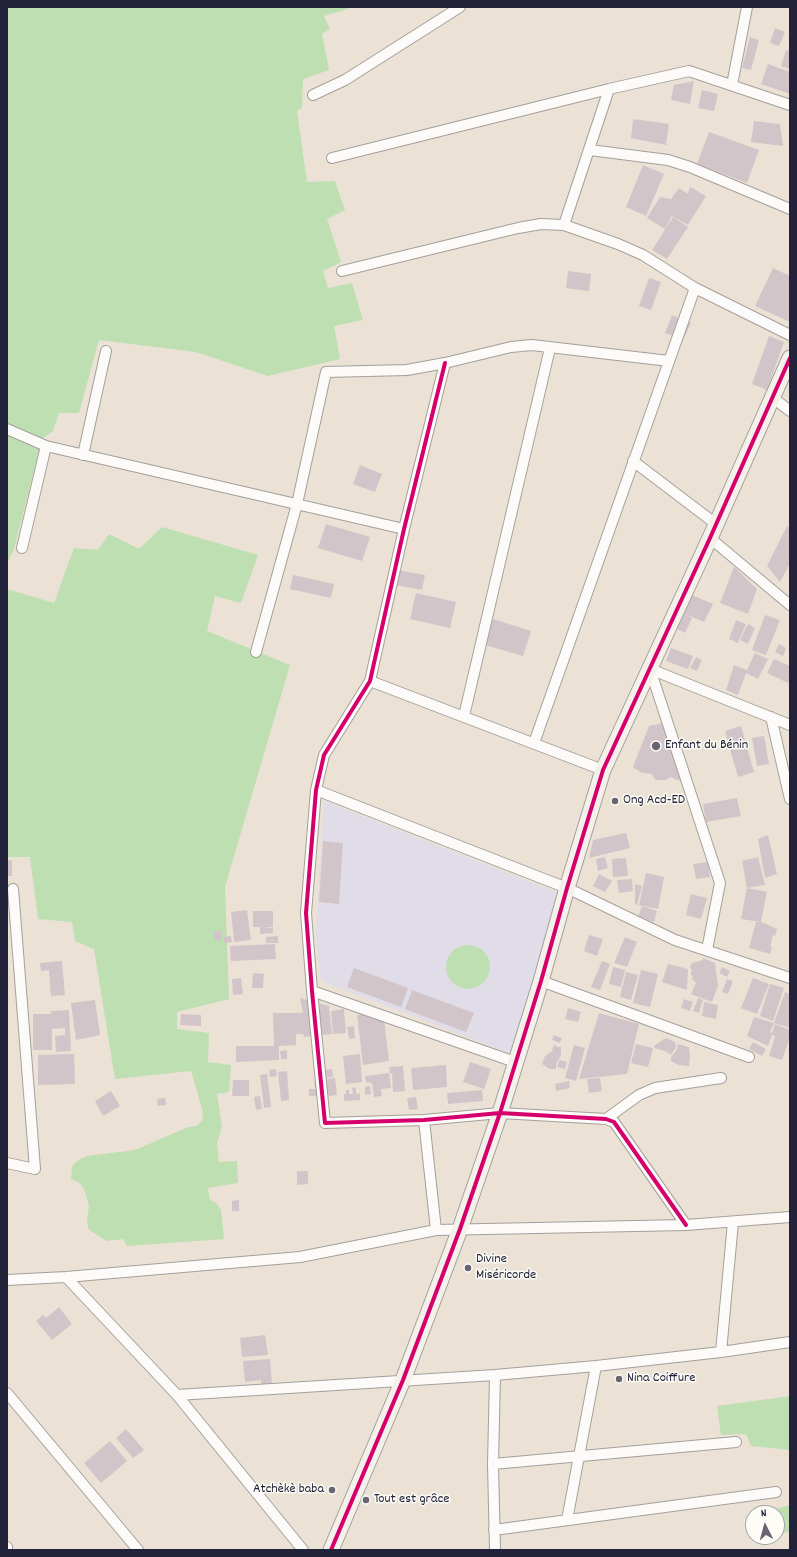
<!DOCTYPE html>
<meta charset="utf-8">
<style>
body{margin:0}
#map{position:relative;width:797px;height:1557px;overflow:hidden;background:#ebe2d5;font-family:Dekko,sans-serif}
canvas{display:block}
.frame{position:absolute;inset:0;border:8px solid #22223b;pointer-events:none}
.north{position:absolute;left:745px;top:1505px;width:40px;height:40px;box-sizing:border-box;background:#fdfcf7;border:1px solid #a5a5ac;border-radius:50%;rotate:354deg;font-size:11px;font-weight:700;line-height:16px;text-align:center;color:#22223b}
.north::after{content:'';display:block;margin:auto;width:14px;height:18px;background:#686571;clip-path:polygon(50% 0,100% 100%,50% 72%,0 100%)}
</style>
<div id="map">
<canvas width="797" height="1557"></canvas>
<div class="frame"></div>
<div class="north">N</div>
</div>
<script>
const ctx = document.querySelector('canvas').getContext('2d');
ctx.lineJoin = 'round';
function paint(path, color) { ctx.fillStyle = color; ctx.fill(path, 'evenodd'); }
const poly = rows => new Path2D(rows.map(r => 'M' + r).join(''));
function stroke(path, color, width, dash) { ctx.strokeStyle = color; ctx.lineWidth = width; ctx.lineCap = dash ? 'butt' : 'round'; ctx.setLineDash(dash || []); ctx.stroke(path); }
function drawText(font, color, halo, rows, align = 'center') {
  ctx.font = font + ' Dekko,sans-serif'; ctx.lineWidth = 3; ctx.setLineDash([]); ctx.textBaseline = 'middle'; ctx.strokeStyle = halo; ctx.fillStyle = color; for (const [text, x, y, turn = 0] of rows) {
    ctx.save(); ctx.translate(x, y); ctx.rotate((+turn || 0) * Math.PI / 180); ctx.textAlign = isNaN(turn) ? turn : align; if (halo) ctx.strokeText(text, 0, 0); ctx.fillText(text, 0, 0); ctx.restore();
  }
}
paint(poly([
 [324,801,566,896,517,1056,321,981,316,935]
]), '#e0dce8');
paint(poly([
 [7,7,349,7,348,9,324,16,330,29,322,34,329,70,303,79,302,108,297,111,307,182,335,181,345,210,327,219,341,262,323,271,328,288,352,283,363,320,334,326,340,359,268,376,196,352,99,340,79,413,59,413,53,431,42,439,14,549,7,563],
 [162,527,258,555,241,603,215,596,207,631,290,665,225,887,229,999,177,1012,177,1029,209,1033,208,1062,231,1065,229,1092,217,1094,222,1127,217,1143,219,1162,237,1161,238,1183,208,1188,210,1200,216,1203,221,1210,224,1239,127,1246,123,1239,107,1241,89,1230,87,1222,89,1206,86,1195,83,1187,78,1182,71,1179,72,1166,77,1161,87,1156,135,1150,188,1127,197,1126,202,1121,203,1112,191,1071,115,1079,94,949,75,941,72,922,38,919,30,857,7,857,7,589,54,603,74,548,98,550,109,534,139,549],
 '446 967a22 22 0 1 1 44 0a22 22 0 1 1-44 0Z',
 [790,1396,790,1450,751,1446,746,1434,721,1435,717,1406],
 [790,1505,790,1532,779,1533,778,1526,777,1526,777,1513,764,1512]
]), '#bedfb1');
paint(poly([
 [775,28,785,32,779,46,770,43],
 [750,37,759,40,751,70,742,68],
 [786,50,790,51,790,69,781,66],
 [768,64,790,72,790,94,761,84],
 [694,81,690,104,671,100,674,85],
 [702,90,718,94,714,111,698,108],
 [633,119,669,124,666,145,631,138],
 [754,121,780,124,783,146,751,142],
 [709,132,759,150,747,183,697,164],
 [643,165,664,174,646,216,626,207],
 [690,187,706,196,688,225,672,216,665,229,647,218,660,197,671,199,679,188,688,194],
 [673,217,688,227,667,259,652,250],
 [773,268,790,276,790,322,755,306],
 [568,271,591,274,589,291,566,288],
 [649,278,661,282,651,310,639,306],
 [672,315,691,323,683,340,665,333],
 [769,336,784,342,767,390,752,384],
 [360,465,382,474,375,492,353,484],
 [326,524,370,537,362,561,318,548],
 [787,526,790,529,790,563,780,582,767,566],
 [734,567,757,589,748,614,720,603],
 [392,569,425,575,422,590,389,584],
 [293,575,334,584,331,598,290,589],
 [416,593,456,602,450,628,410,619],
 [692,595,713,604,704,622,683,613],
 [683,613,692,618,685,633,675,628],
 [765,615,780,620,766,655,752,650],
 [493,619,531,631,523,656,485,645],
 [736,620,746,624,738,643,729,639],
 [748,624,755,628,748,644,740,640],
 [779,644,786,648,783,656,775,652],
 [671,648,693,656,688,669,666,661],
 [755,653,768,659,758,679,746,673,738,695,726,690,734,665,747,670],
 [696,657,702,660,697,671,690,668],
 [774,659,790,666,790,680,788,683,767,673],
 [666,722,680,781,670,777,666,780,655,780,652,774,642,773,633,767,649,726],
 [741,726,754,772,738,777,725,731],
 [764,736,769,764,757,766,752,738],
 [737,798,741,816,706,822,703,804],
 [626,833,630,848,589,858,593,840],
 [768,835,777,874,765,878,758,839],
 [323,841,343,843,339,904,319,902],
 [605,857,608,868,598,871,596,859],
 [758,857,765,885,747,888,742,861],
 [626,858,628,876,613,877,612,859],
 [12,860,12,876,7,876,7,861],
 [708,862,710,877,696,879,693,864],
 [646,873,664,877,658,909,639,905],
 [599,874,612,881,605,892,593,886],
 [632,879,633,891,619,893,617,880],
 [635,884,642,886,637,905,635,904],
 [747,888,767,892,761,922,741,919],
 [691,894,707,898,701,919,686,915],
 [642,906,657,911,654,922,638,917],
 [247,910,251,940,234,942,231,912],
 [253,911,273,911,273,927,262,927,273,928,273,933,260,934,260,927,253,927],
 [756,922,761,922,777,929,775,936,773,935,770,947,772,947,770,954,749,948],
 [214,931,221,931,222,940,215,941],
 [589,935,603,939,597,956,584,951],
 [231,936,232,942,224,943,224,937],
 [278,936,278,943,266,943,266,937],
 [625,937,637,942,627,967,614,963],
 [275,944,276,959,231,961,230,946],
 [703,958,715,963,718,986,712,1002,691,994,696,983,692,979,693,976,690,974,692,970,690,967,692,963,703,960],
 [62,961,65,995,51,996,49,970,41,971,40,963],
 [602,961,610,964,600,990,591,987],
 [668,964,688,969,687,990,662,982],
 [613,967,625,970,621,987,609,984],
 [722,967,730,971,727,977,719,973],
 [354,968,408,988,401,1007,347,987],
 [641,970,658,974,650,1007,633,1003],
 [626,972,638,975,631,1000,620,997],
 [253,973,264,974,263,988,252,988],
 [241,978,243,994,233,995,232,979],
 [753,978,769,984,757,1014,741,1008],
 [727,979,733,981,728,994,722,992],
 [770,984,784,988,773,1021,760,1016],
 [412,990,474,1013,466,1032,405,1009],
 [785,992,790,994,790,1028,774,1023],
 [300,998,329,1006,332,1034,304,1037,303,1034,296,1034,296,1045,279,1046,279,1060,236,1062,236,1046,274,1046,273,1013,303,1013],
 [698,998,703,1000,699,1013,693,1011],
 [684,999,693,1002,690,1011,681,1008],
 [95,1000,100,1035,76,1040,71,1003],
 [704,1002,718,1005,716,1019,702,1016],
 [568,1008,581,1012,578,1022,565,1019],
 [344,1009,346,1033,333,1034,331,1011],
 [69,1010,71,1051,56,1052,55,1036,65,1035,65,1028,52,1029,52,1024,52,1050,33,1050,33,1014,51,1014,51,1011],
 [383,1012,389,1061,363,1065,357,1015],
 [599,1013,639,1024,627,1074,579,1079],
 [181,1014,201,1015,201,1026,180,1025],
 [754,1017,774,1023,770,1032,772,1033,775,1024,790,1030,790,1037,782,1060,769,1056,775,1036,772,1035,768,1046,747,1036],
 [354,1026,355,1038,349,1039,347,1027],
 [554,1035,562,1038,560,1043,552,1040],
 [666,1038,675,1042,676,1047,671,1055,665,1051,654,1048,655,1045],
 [753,1042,766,1049,762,1056,749,1049],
 [554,1044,558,1047,561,1047,561,1055,556,1064,556,1069,550,1069,542,1064,545,1056,552,1051],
 [636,1044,653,1048,648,1067,631,1063],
 [678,1044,689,1047,690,1056,689,1066,679,1065,671,1061,671,1057,676,1051],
 [574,1045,585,1048,576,1081,565,1078],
 [287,1050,287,1059,281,1059,280,1051],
 [74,1054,75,1084,38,1085,38,1055],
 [360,1054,362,1082,346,1084,343,1056],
 [559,1060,567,1062,565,1069,557,1067],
 [470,1062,491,1069,484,1089,463,1082],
 [446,1065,447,1087,413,1090,411,1068],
 [403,1066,405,1091,393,1092,392,1073,390,1074,389,1067],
 [276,1069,277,1076,270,1077,269,1070],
 [332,1069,333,1077,326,1078,325,1070],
 [287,1071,289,1100,281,1101,278,1072],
 [389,1073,391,1088,381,1089,382,1096,374,1097,372,1083,366,1082,365,1076],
 [267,1074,271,1107,264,1108,260,1075],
 [335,1078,337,1095,320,1097,319,1089,315,1088,314,1083,318,1082,318,1080],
 [600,1078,602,1091,589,1093,587,1079],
 [233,1080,249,1080,249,1096,232,1096],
 [569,1081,570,1088,556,1091,555,1084],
 [370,1086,371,1094,365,1095,365,1087],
 [356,1087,356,1094,360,1093,360,1100,344,1101,344,1094,346,1094,346,1090,349,1090,349,1094,353,1094,352,1088],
 [309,1089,316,1089,316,1096,309,1096],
 [482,1090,483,1101,448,1104,447,1093],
 [111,1091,120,1106,103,1116,95,1101],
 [260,1096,262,1109,256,1110,254,1097],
 [416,1097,418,1109,409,1110,407,1098],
 [165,1098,166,1105,158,1106,157,1099],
 [297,1171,308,1171,308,1184,297,1185],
 [239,1200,239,1211,232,1211,232,1201],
 [59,1307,72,1324,52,1340,36,1321,43,1315,46,1318],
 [265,1335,268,1355,242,1357,240,1338],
 [270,1359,272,1384,261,1384,261,1380,245,1382,243,1361],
 [126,1429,144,1450,133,1458,116,1438],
 [110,1441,127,1461,101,1483,84,1463]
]), '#d2c5c9');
const street = poly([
 [732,85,747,7],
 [313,95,345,80,460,7],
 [590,150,668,160,690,167,790,209],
 [332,158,609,89,689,71,790,105],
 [564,225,609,89],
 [342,271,518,228,541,224,564,225,618,244,643,255,695,288,790,335],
 [445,363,404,529,370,681,324,755,316,790,306,913,312,991,325,1123,424,1120,500,1113,606,1119,614,1122,686,1225],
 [772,397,790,411],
 [7,429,46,446,404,529],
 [83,455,106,351],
 [633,461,716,524],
 [710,538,790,605],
 [22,548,46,446],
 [256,652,297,504,326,372,407,370,445,363,511,347,532,345,669,361],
 [650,669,720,883,707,950],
 [650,669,790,725],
 [370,681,603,770],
 [464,716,550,348],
 [771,717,790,799],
 [534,743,695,288],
 [316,790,567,888,675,940,790,978],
 [541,981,749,1057],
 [312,991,515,1062],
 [606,1119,639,1095,655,1088,721,1078],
 [424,1120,436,1230],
 [7,1163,35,1169,13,889],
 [66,1277,177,1395,303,1550],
 [7,1280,66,1277,300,1257,436,1230,686,1225,790,1217],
 [721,1352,733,1222],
 [7,1393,138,1550],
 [177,1395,495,1375,596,1366,721,1352,790,1342],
 [493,1464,736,1442],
 [567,1520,596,1366],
 [494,1530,776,1492],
 [7,1547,7,1550],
 [495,1550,493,1464,495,1375]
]);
const secondary = poly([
 [331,1550,403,1380,460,1229,500,1113,541,981,567,888,603,770,710,538,790,358]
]);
stroke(street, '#a49f9b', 12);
stroke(secondary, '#a49f9b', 17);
stroke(street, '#fcfbf9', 10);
stroke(secondary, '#f4f0ea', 15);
stroke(poly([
 [445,363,404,529,370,681,324,755,316,790,306,913,312,991,325,1123,424,1120,500,1113,606,1119,614,1122,686,1225],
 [331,1550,403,1380,460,1229,500,1113,541,981,567,888,603,770,710,538,790,358]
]), '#d6006c', 4);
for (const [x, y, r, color] of [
 [656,746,5,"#686571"],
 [615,801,4,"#686571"],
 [468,1268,4,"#686571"],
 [619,1379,4,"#686571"],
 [332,1490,4,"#686571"],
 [366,1500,4,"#686571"]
]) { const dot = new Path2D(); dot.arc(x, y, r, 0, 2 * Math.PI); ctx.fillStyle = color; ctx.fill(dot); stroke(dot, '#fdfcf7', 1.5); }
drawText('14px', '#22223b', '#fdfcf7', [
 ["Enfant du Bénin",665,746],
 ["Ong Acd-ED",623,801],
 ["Divine",476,1260],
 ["Miséricorde",476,1276],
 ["Nina Coiffure",627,1379],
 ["Atchèkè baba",324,1490,"right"],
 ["Tout est grâce",374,1500]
], 'left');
</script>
